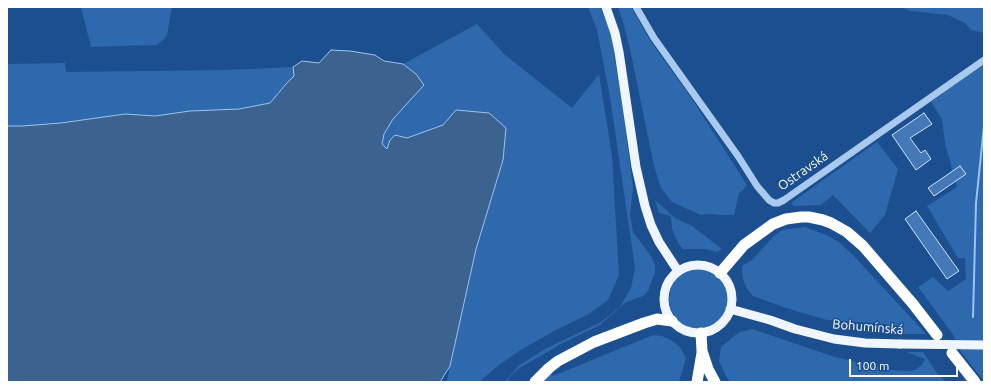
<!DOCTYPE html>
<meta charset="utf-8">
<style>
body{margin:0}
#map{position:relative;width:991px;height:389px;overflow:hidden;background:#1b4f8f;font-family:Ubuntu,sans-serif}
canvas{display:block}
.frame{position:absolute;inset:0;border:8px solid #fff;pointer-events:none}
.scale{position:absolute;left:849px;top:359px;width:109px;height:18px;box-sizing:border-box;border:2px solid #fff;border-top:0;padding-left:5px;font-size:12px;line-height:14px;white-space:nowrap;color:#fff;-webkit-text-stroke:3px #1b4f8f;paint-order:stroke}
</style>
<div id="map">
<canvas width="991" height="389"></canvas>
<div class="frame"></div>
<div class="scale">100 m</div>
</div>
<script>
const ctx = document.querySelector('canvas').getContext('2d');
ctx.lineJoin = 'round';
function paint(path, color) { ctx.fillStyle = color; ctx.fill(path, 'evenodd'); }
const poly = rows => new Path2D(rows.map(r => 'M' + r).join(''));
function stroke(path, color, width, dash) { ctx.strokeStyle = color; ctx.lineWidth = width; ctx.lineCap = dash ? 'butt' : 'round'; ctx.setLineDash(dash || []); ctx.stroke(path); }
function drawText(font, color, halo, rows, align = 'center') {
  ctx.font = font + ' Ubuntu,sans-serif'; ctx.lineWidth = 3; ctx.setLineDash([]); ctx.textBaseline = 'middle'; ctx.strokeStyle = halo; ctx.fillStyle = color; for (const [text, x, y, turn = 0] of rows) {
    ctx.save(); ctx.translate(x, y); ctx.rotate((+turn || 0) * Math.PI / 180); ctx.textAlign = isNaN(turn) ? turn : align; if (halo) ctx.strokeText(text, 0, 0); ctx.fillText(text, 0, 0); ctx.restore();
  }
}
paint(poly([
 [81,7,172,7,167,35,164,39,157,45,91,47],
 [588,7,600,7,610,30,622,103,633,188,630,215,633,232,651,256,655,265,655,272,648,291,643,296,634,299,625,303,600,325,561,344,518,369,509,378,508,382,504,382,512,374,518,366,547,348,601,322,620,307,631,288,635,268,610,97,597,30],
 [618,7,631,7,651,42,690,96,747,185,742,191,739,193,734,215,721,215,709,214,701,215,672,202,661,188,654,166,630,49,622,18],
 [900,7,984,7,984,33,971,30,965,23,948,15,911,11],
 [477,24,504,54,572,108,599,74,612,156,619,275,608,300,589,314,556,330,519,351,499,365,479,382,447,382,450,366,476,249,503,160,456,110,443,125,407,138,390,140,387,149,382,144,384,134,393,119,423,85,416,74,403,64],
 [65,63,66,72,227,70,293,67,294,76,286,84,270,103,239,109,190,111,155,116,125,114,61,123,22,126,7,126,7,64],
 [984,63,984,381,961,352,954,336,918,287,933,277,948,291,966,279,965,258,958,258,927,206,957,187,945,143,942,119,931,102],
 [877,142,898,169,885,215,870,233,833,195,821,205,793,206,791,203],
 [655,200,675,218,692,226,722,249,717,252,705,249,683,249,678,243,672,229,671,216,659,213],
 [805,227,824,234,839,242,854,256,926,334,896,334,886,324,827,320,786,308,753,296,747,289,743,279,742,266,752,260,773,237,782,230],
 '669 299a30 30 0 1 1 60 0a30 30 0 1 1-60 0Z',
 [752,329,835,357,892,370,909,371,915,370,922,365,925,359,906,352,923,352,937,373,946,382,730,382,727,378,719,361,721,347,738,333],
 [653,335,662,336,671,340,680,347,686,358,679,382,539,382,549,372,553,376]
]), '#2e69ad');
const water = poly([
 [331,50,350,51,375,55,384,61,403,64,416,74,424,85,393,119,384,134,382,144,387,149,390,140,395,135,407,138,443,125,456,110,489,113,506,128,503,160,476,249,450,366,440,382,7,382,7,126,22,126,61,123,125,114,155,116,190,111,239,109,270,103,286,84,294,76,293,67,302,61,319,63,331,50]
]);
paint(water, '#3c6290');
stroke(water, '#9cc4f0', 1);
stroke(poly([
 [973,317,976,203,984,126]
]), '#9cc4f0', 2);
const building = poly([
 [924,113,932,124,910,138,921,153,925,150,931,159,916,170,892,135,924,113],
 [960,166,966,174,934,196,928,188,960,166],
 [916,211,959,271,947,279,905,219,916,211]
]);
paint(building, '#4478b7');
stroke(building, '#cfe3fa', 1);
stroke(poly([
 [636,7,654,38,738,156,757,186,769,200,774,203,778,203,784,200,984,60]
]), '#a9c9ee', 7);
stroke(poly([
 [606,7,615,33,619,52,636,167,645,206,651,225,659,242,678,271],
 '664 299a34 34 0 1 1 68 0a34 34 0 1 1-68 0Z',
 [730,309,770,320,795,329,834,339,865,343,900,344]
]), '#f0f6ff', 9);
stroke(poly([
 [720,273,744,245,773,224,786,219,801,217,809,217,823,220,831,223,847,232,863,246,913,304,937,335],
 [701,333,702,351,708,369,715,382],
 [952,353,975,382],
 [535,382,549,368,558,361,594,342,644,323,657,319,672,321],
 [697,382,702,353]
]), '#fff', 11);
stroke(poly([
 [900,344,984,345]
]), '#f0f6ff', 9);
drawText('13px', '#fff', '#1b4f8f', [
 ["Ostravská",803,171,-35],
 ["Bohumínská",868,327,5]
]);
</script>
